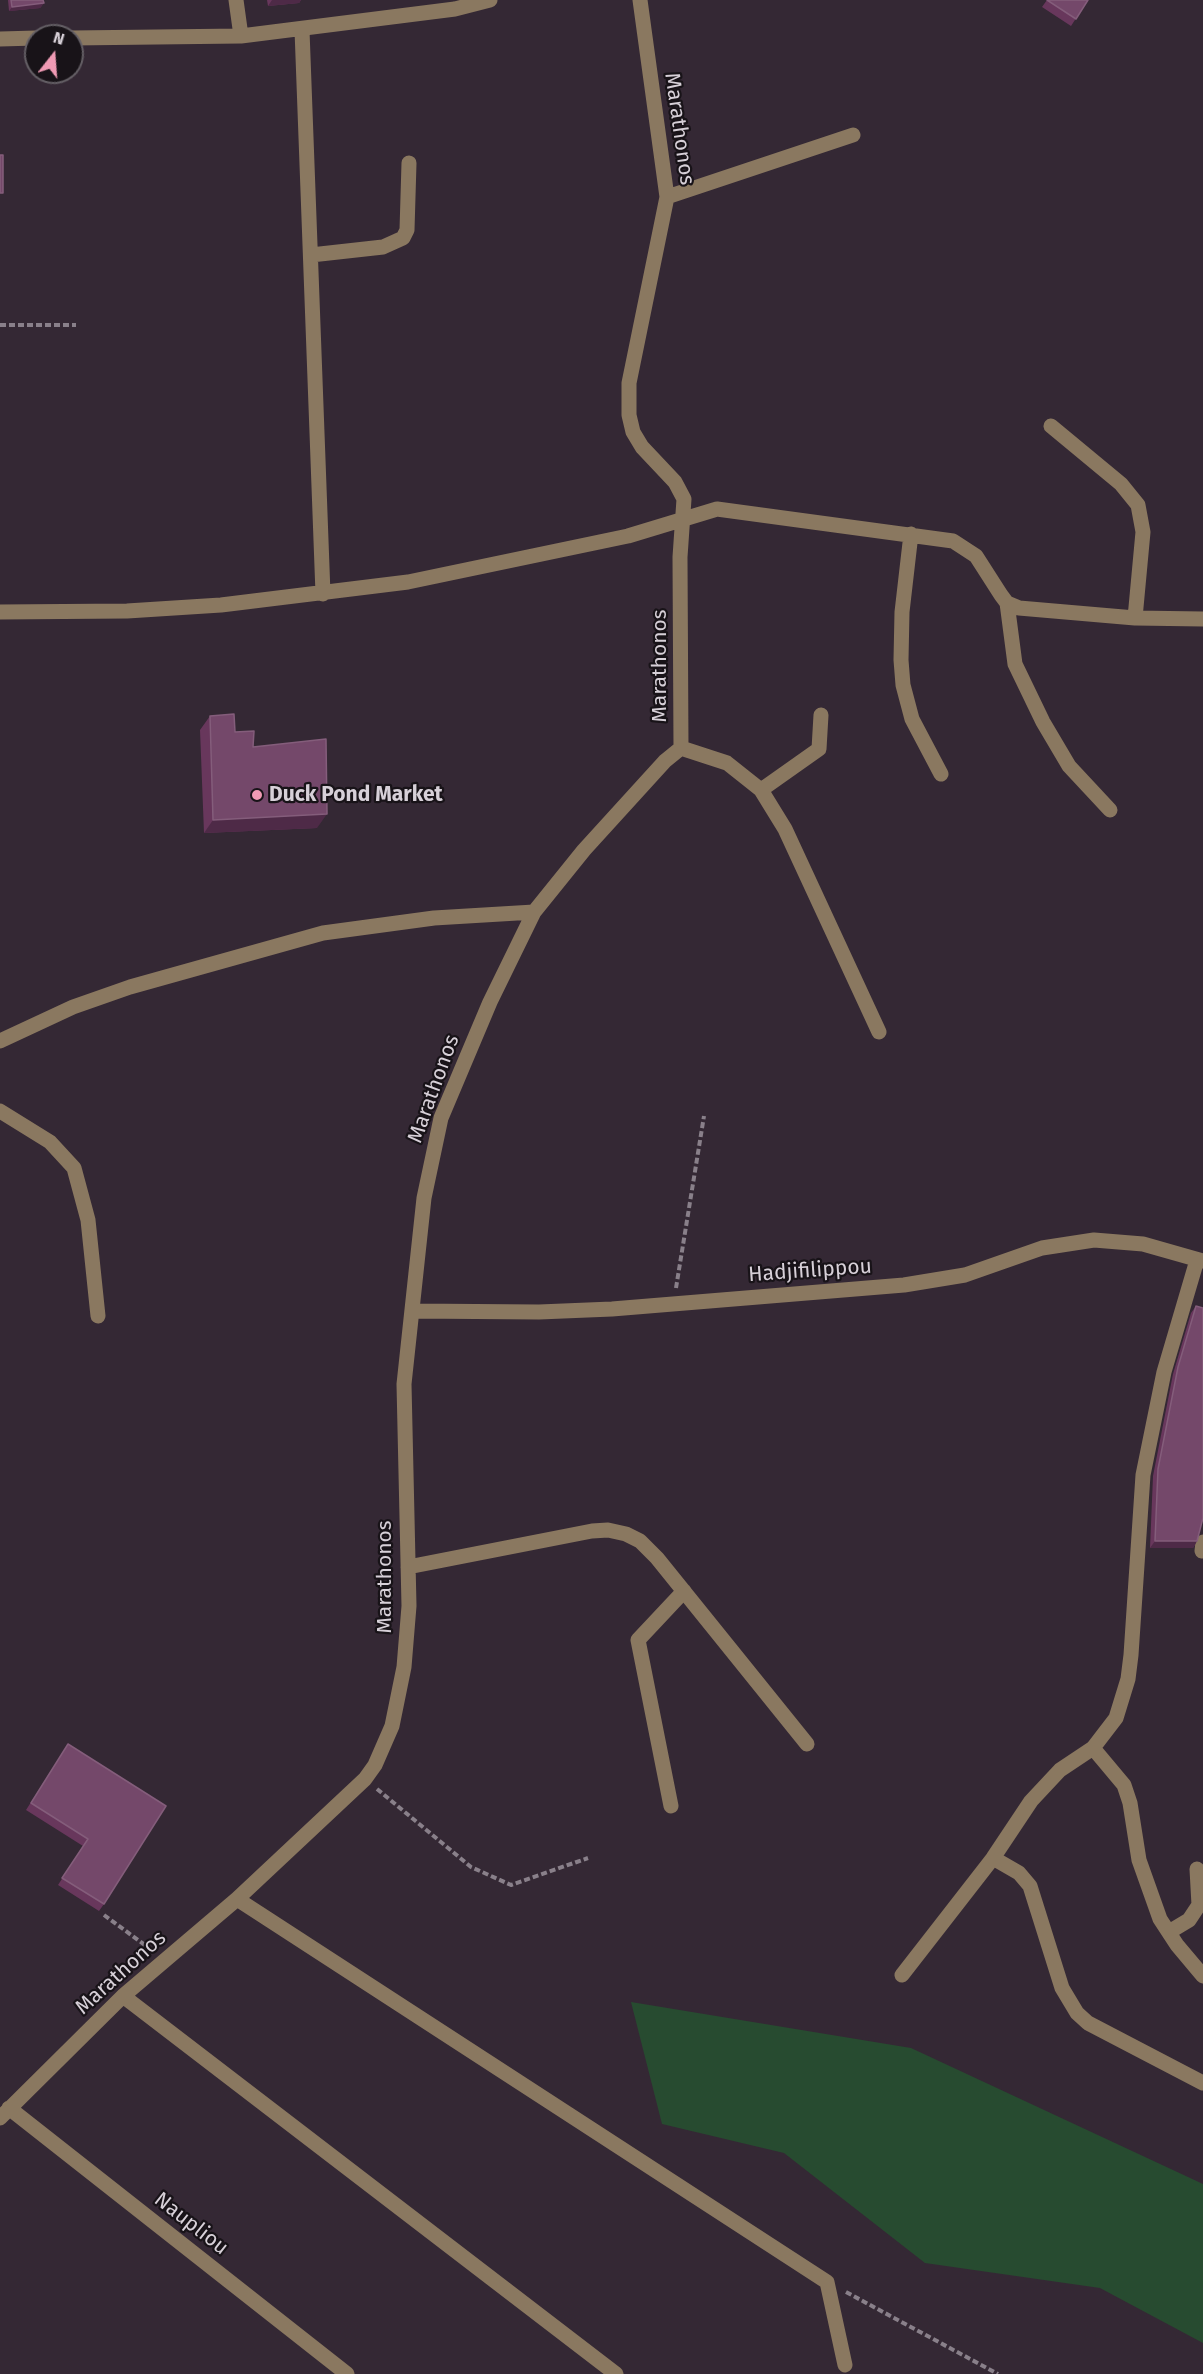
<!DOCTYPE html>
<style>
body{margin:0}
#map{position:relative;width:1203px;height:2374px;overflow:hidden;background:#342834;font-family:"Fira Sans",sans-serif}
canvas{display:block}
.north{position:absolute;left:24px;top:24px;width:60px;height:60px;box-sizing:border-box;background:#181318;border:2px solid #645f65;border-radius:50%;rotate:17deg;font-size:16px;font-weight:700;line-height:24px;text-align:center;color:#d7d0d8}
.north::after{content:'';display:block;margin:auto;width:21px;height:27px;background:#f09ab4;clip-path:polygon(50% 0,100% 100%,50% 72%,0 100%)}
</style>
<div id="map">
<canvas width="1203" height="2374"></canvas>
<div class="north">N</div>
</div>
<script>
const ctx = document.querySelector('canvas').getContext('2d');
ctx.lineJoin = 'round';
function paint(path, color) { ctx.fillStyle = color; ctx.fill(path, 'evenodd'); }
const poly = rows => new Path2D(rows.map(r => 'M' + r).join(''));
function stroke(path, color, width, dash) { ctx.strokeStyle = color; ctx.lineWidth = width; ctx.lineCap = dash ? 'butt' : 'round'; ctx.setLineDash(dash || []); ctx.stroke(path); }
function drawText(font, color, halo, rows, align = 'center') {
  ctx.font = font + ' "Fira Sans",sans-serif'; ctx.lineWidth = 4.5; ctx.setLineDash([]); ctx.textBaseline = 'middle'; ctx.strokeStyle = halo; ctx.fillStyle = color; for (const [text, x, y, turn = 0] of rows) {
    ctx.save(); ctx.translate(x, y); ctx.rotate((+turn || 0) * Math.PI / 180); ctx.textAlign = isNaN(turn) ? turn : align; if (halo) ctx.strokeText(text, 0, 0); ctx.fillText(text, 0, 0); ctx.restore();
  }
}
paint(poly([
 [631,2002,911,2048,1203,2184,1203,2343,1100,2288,925,2263,784,2153,662,2124]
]), '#274b30');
stroke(poly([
 [0,325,76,325],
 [676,1288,704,1116],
 [377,1789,471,1867,511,1885,588,1858],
 [104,1915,153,1951],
 [846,2292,998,2374]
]), '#89808a', 4, [6, 3]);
stroke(poly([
 [236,0,241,36],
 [302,30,323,594],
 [72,38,241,36,455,9,490,0],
 [0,39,36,38],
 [667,197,853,135],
 [311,255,383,247,403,238,407,230,409,163],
 [1051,426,1121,484,1138,505,1143,532,1135,618],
 [911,534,902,612,901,660,903,685,912,719,941,774],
 [1007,603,1015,664,1043,722,1069,766,1110,810],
 [0,612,127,611,221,605,408,582,628,536,717,509,953,541,976,556,1001,595,1007,603,1019,608,1135,618,1203,619],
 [681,748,727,763,761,790,785,829,879,1032],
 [761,790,819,749,821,715],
 [0,1041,73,1007,130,987,323,933,434,918,534,912],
 [0,1111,50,1142,74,1168,88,1220,98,1316],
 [412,1311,539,1312,612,1309,904,1285,965,1275,1042,1248,1094,1240,1143,1244,1203,1261],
 [1202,1551,1203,1542],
 [408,1567,592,1531,608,1530,626,1534,640,1541,657,1558,807,1744],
 [1093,1748,1124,1785,1130,1803,1139,1860,1160,1919,1177,1945,1203,1976],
 [671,1806,638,1640,684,1591],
 [993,1858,1019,1873,1030,1886,1062,1988,1077,2013,1088,2023,1203,2083],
 [237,1899,827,2282,845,2365],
 [1169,1932,1189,1920,1199,1905,1197,1869],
 [902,1975,993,1858,1031,1801,1060,1770,1093,1748,1116,1718,1128,1679,1131,1655,1143,1475,1164,1372,1197,1260],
 [123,1996,616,2374],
 [9,2108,347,2374],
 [0,2118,123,1996,237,1899,365,1779,375,1765,392,1726,404,1667,409,1606,404,1384,424,1198,441,1118,490,1002,534,912,584,850,665,761,681,748,680,557,684,499,675,482,642,447,633,432,629,415,629,383,667,197,640,0]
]), '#8a7860', 15);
paint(poly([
 [8,0,43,0,44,3,40,8,9,11],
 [267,0,301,0,299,3,268,6],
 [1047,0,1088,0,1071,26,1042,7],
 [210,716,235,732,253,747,317,828,204,833,200,730],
 [1196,1306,1197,1541,1193,1548,1150,1548,1153,1476,1173,1374,1191,1313],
 [68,1744,104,1904,99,1911,58,1885,83,1846,26,1810]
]), '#68375c');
paint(poly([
 [272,0,301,0,299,3,268,6],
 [44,3,40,8,9,11,12,7],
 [327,814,317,828,204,833,213,820],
 [1155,1541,1197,1541,1193,1548,1150,1548]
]), '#4e2a47');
const building = poly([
 [11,0,43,0,44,3,12,7,11,0],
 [1047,0,1088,0,1076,19,1047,0],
 [0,155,3,155,3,193,0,193,0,155],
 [234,714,235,732,254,731,253,747,326,739,327,814,213,820,210,716,234,714],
 [1196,1306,1203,1308,1203,1518,1197,1541,1155,1541,1158,1469,1178,1367,1196,1306],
 [68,1744,166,1806,104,1904,62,1878,88,1839,31,1803,68,1744]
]);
paint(building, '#74486a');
stroke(building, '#845d7b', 1.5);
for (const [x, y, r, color] of [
 [257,795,6,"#f09ab4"]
]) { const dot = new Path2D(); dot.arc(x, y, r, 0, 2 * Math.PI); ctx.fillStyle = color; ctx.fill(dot); stroke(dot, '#181318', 2); }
drawText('21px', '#d7d0d8', '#181318', [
 ["Marathonos",679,129,82],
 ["Marathonos",660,666,-90],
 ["Marathonos",434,1089,-70],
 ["Hadjifilippou",810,1271,-4],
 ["Marathonos",385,1577,-90],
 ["Marathonos",121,1973,-42],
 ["Naupliou",191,2224,38]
]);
drawText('bold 21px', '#d7d0d8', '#181318', [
 ["Duck Pond Market",269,795]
], 'left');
</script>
